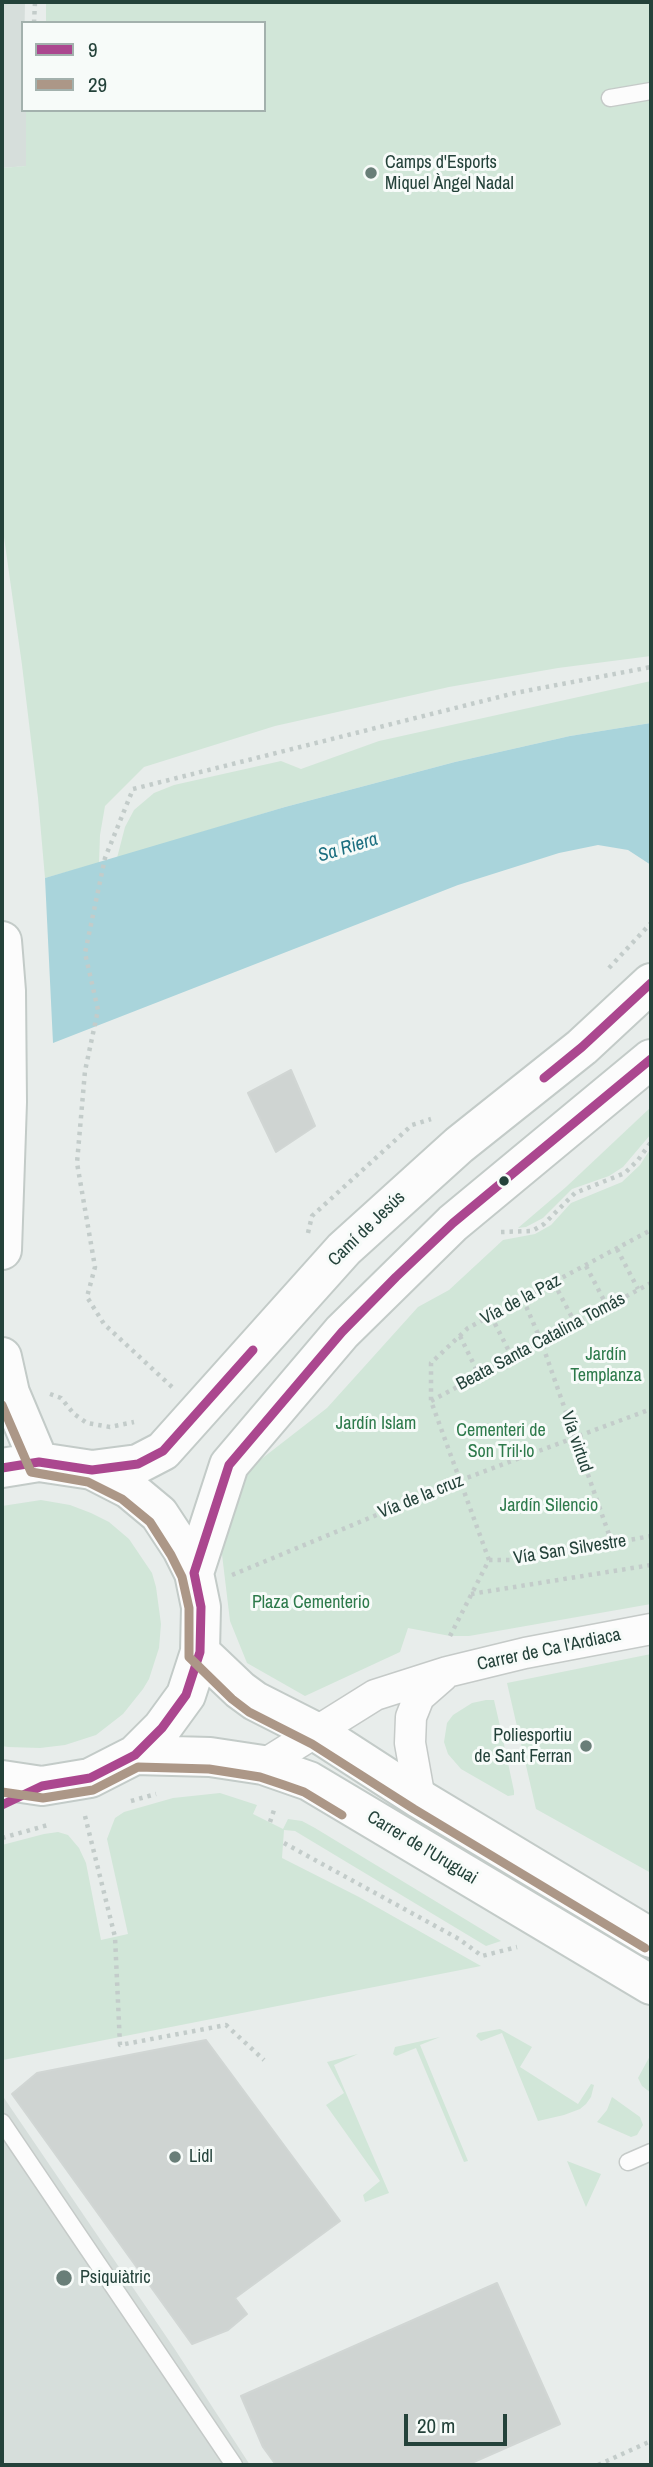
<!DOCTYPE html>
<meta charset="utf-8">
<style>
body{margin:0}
#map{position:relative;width:653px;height:2467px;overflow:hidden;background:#e8edeb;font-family:"Archivo Narrow",sans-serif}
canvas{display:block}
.frame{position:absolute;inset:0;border:4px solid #24423a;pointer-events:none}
.legend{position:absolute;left:21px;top:21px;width:245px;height:91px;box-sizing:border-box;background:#f7fbf9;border:2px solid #a3b1ad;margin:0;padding:9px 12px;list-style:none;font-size:21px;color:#24423a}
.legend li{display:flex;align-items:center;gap:14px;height:35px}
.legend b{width:35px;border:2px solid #a3b1ad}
.scale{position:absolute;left:404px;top:2414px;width:103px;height:32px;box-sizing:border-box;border:4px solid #24423a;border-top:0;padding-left:9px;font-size:21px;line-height:24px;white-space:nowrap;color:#24423a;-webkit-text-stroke:5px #f7fbf9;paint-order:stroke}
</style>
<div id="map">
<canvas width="653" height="2467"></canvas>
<div class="frame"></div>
<ul class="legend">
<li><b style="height:9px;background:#ab478f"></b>9</li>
<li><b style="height:9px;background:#ac9787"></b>29</li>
</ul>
<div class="scale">20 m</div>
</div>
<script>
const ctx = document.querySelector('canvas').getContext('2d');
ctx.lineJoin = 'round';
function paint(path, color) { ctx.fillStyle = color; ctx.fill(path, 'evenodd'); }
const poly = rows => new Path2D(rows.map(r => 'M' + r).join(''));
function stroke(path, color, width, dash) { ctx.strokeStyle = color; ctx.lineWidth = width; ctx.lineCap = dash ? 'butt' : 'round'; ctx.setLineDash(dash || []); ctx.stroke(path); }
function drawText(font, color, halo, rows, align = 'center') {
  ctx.font = font + ' "Archivo Narrow",sans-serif'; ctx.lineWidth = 6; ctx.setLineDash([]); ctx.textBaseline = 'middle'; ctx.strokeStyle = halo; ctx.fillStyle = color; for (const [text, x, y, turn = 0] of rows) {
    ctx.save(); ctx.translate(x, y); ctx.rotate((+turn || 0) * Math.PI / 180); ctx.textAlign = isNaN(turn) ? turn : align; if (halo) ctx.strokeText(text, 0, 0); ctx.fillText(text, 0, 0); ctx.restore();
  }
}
paint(poly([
 [2,2,25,2,23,110,26,110,27,166,2,168],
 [2,2095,174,2348,250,2465,2,2465]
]), '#d6dedb');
paint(poly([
 [46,2,651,2,651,656,558,668,449,687,275,726,144,767,105,806,100,835,99,863,45,878,38,798,22,665,2,523,2,168,26,166,26,110,264,110,264,23,46,23],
 [651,681,651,723,570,736,455,762,285,807,117,858,125,827,134,810,154,793,174,785,281,761,301,769,379,741],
 [651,1107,651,1134,623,1167,609,1176,572,1189,543,1218,526,1227,518,1228,566,1187],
 [651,1148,651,1604,469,1636,450,1636,408,1628,400,1652,305,1696,247,1663,230,1621,221,1546,242,1474,327,1408,418,1307,449,1290,503,1240,535,1234,551,1225,571,1203,622,1182,640,1165],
 [41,1500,70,1505,91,1513,109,1522,129,1539,152,1573,156,1587,161,1624,159,1648,149,1679,143,1689,123,1714,96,1735,65,1745,40,1748,8,1747,2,1746,2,1506],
 [651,1654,651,1873,536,1809,507,1683],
 [486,1700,494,1700,502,1735,514,1791,514,1795,508,1796,461,1769,448,1754,444,1742,447,1723,453,1715,472,1703],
 [220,1793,257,1805,253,1814,283,1829,288,1819,302,1821,315,1828,501,1941,486,1946,295,1831,284,1830,282,1858,359,1897,481,1966,3,2060,2,1845,44,1834,58,1832,68,1835,79,1848,86,1863,101,1940,128,1934,107,1839,115,1818,124,1812,173,1798],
 [500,2029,532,2047,520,2067,578,2104,591,2084,594,2085,591,2097,586,2104,580,2109,564,2115,538,2121,502,2033,481,2041,476,2036,478,2033],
 [440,2037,420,2045,468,2161,464,2162,416,2048,396,2056,393,2054,395,2047],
 [358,2054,334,2065,389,2193,365,2202,363,2195,380,2181,326,2105,344,2093,327,2062],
 [651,2054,651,2093,642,2086,638,2078],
 [612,2097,640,2117,643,2125,637,2135,631,2137,597,2122,607,2110],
 [567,2161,601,2174,586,2207,576,2183]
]), '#d1e6d8');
paint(poly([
 [651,723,651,865,628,850,598,845,559,853,458,885,53,1043,45,878,285,807,455,762,570,736]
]), '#a9d4db');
const building = poly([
 [291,1070,315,1126,276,1152,248,1093,291,1070],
 [206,2040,340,2221,235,2298,247,2314,228,2330,192,2344,12,2094,37,2073,206,2040],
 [497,2283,560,2424,467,2465,276,2465,263,2447,241,2396,497,2283]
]);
paint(building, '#cfd4d2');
stroke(building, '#d1d6d4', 2);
const lane = poly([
 [610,98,651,91],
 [2,2122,234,2465],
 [628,2162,651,2152]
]);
const street = poly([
 [263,1765,375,1695,447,1672,525,1653,651,1629],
 [420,1799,410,1743,411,1717,419,1697,443,1676]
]);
const secondary = poly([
 [2,941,6,991,7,1102,2,1250],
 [2,1357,10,1393,39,1462],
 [2,1468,39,1462,92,1470,129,1489,159,1514,182,1549,194,1573,201,1607,200,1652,186,1695,162,1728,135,1755,90,1778,42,1786,2,1780],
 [92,1470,138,1464,163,1451,344,1249,459,1145,582,1047,651,983],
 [194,1573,229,1465,342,1332,453,1223,651,1059],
 [200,1652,240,1690,255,1701,318,1733,420,1799,651,1938],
 [135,1755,210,1757,263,1765,309,1781,651,1985]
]);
stroke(lane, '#c5cac8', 19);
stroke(street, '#c5cac8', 33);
stroke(secondary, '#c3cbc8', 42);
stroke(poly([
 [34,23,35,2],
 [609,968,651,923],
 [501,1232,532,1231,544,1224,575,1193,625,1173,638,1160,651,1142],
 [308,1233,312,1216,412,1125,431,1119],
 [617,1249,638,1289],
 [586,1266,607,1306],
 [554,1283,575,1323],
 [523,1299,541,1341,612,1543],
 [491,1316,512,1357],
 [460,1336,479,1375],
 [172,1387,104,1324,87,1297,95,1267,77,1163,85,1071,98,1010,85,953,105,858,133,789,515,693,651,667],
 [50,1394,61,1398,74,1414,87,1423,110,1427,134,1422],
 [431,1401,651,1283],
 [489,1560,431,1401,431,1363,468,1328,651,1230],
 [489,1560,520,1560,651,1536],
 [232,1575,461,1480,651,1409],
 [471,1594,651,1565],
 [450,1636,489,1560],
 [131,1801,156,1794],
 [85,1816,115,1937,120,2045,226,2025,264,2060],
 [270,1822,275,1807],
 [2,1838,48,1825],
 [284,1843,459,1939,482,1956,517,1947],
 [598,2465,651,2441]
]), '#c3ccca', 4.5, [3.5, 5]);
stroke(lane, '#fcfcfc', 16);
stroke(street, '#fcfcfc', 30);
stroke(secondary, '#fcfcfc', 38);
stroke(poly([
 [544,1078,582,1047,651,983],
 [2,1468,39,1462,92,1470,138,1464,163,1451,253,1350],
 [2,1805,42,1786,90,1778,135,1755,162,1728,186,1695,200,1652,201,1607,194,1573,229,1465,342,1332,396,1277,453,1223,651,1059]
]), '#ab478f', 9);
stroke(poly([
 [2,1405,31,1472,88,1482,122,1499,150,1522,171,1555,182,1577,189,1608,189,1657,232,1699,249,1712,312,1744,414,1809,645,1948],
 [2,1792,43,1798,93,1790,138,1767,209,1769,260,1777,284,1785,304,1792,342,1815]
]), '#ac9787', 9);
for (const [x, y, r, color] of [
 [371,173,7,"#697e78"],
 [504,1181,6,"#24423a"],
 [586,1746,7,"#697e78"],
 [175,2157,7,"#697e78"],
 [64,2278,9,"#697e78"]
]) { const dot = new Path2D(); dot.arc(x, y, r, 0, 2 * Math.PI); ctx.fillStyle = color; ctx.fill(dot); stroke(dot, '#f7fbf9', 2.5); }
drawText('18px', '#24423a', '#f7fbf9', [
 ["Camps d'Esports",385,163],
 ["Miquel Àngel Nadal",385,184],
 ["Poliesportiu",572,1736,"right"],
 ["de Sant Ferran",572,1757,"right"],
 ["Lidl",189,2157],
 ["Psiquiàtric",80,2278]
], 'left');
drawText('18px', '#24423a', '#f7fbf9', [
 ["Camí de Jesús",367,1229,-44],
 ["Vía de la Paz",521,1300,-28],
 ["Beata Santa Catalina Tomás",541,1342,-28],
 ["Vía virtud",576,1442,71],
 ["Vía de la cruz",421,1497,-22],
 ["Vía San Silvestre",570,1550,-9],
 ["Carrer de Ca l'Ardiaca",549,1650,-12],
 ["Carrer de l'Uruguai",422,1848,31]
]);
drawText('18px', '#2d7a4b', '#f7fbf9', [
 ["Jardín",606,1355],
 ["Templanza",606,1376],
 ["Jardín Islam",376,1424],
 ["Cementeri de",501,1431],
 ["Son Tril·lo",501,1452],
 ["Jardín Silencio",549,1506],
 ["Plaza Cementerio",311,1603]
]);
drawText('italic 19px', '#1c6f80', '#f7fbf9', [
 ["Sa Riera",348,848,-17]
]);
</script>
